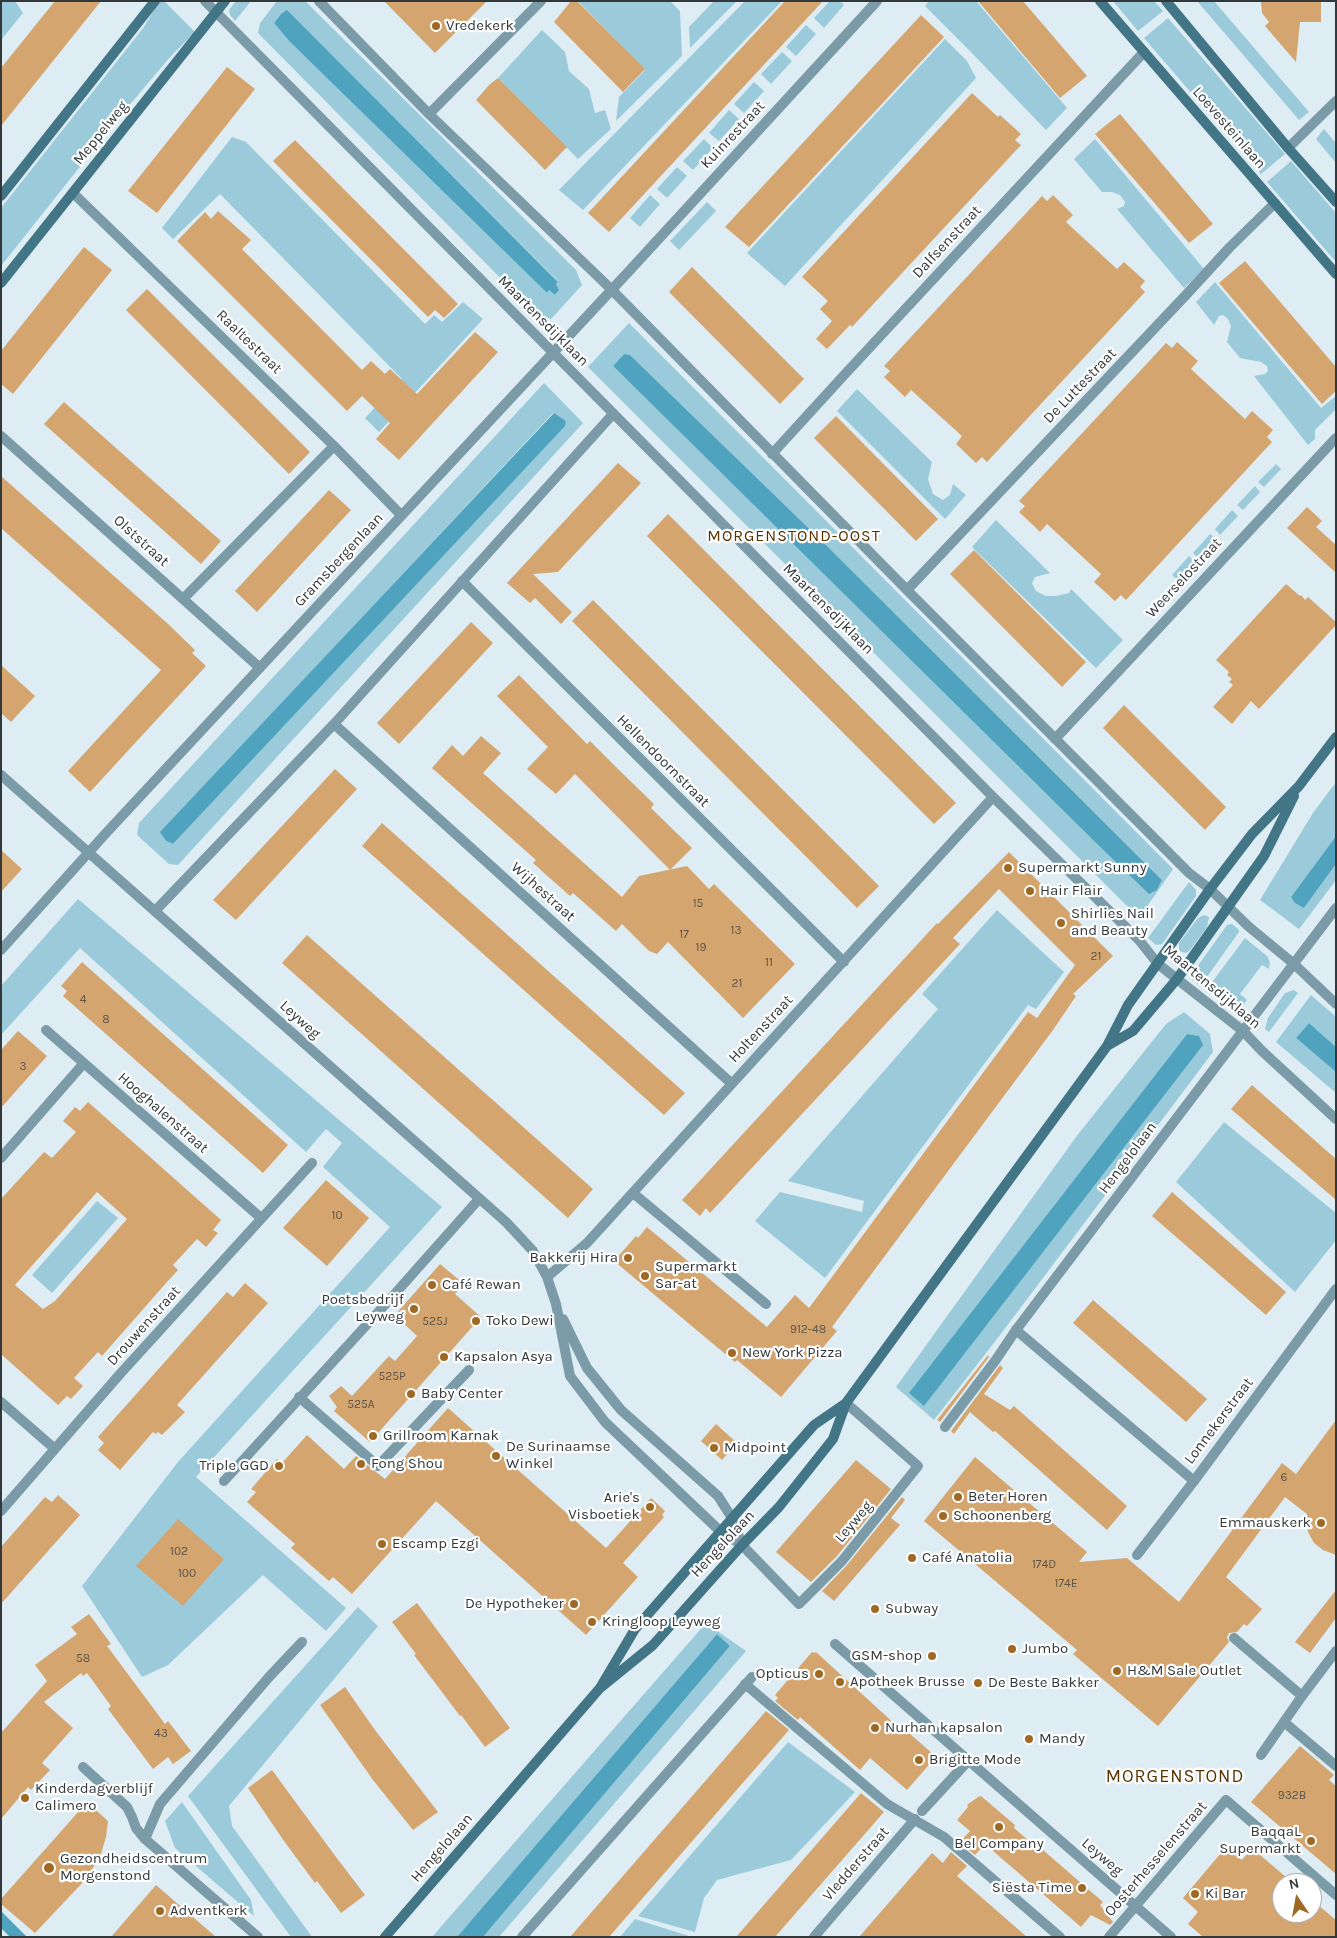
<!DOCTYPE html>
<meta charset="utf-8">
<style>
body{margin:0}
#map{position:relative;width:1337px;height:1938px;overflow:hidden;background:#deedf3;font-family:Karla,sans-serif}
canvas{display:block}
.frame{position:absolute;inset:0;border:2px solid #33393b;pointer-events:none}
.north{position:absolute;left:1272px;top:1873px;width:50px;height:50px;box-sizing:border-box;background:#fff;border:1px solid #adb0b1;border-radius:50%;rotate:348deg;font-size:14px;font-weight:700;line-height:20px;text-align:center;color:#33393b}
.north::after{content:'';display:block;margin:auto;width:18px;height:22px;background:#9f6823;clip-path:polygon(50% 0,100% 100%,50% 72%,0 100%)}
</style>
<div id="map">
<canvas width="1337" height="1938"></canvas>
<div class="frame"></div>
<div class="north">N</div>
</div>
<script>
const ctx = document.querySelector('canvas').getContext('2d');
ctx.lineJoin = 'round';
function paint(path, color) { ctx.fillStyle = color; ctx.fill(path, 'evenodd'); }
const poly = rows => new Path2D(rows.map(r => 'M' + r).join(''));
function stroke(path, color, width, dash) { ctx.strokeStyle = color; ctx.lineWidth = width; ctx.lineCap = dash ? 'butt' : 'round'; ctx.setLineDash(dash || []); ctx.stroke(path); }
function drawText(font, color, halo, rows, align = 'center') {
  ctx.font = font + ' Karla,sans-serif'; ctx.lineWidth = 4.5; ctx.setLineDash([]); ctx.textBaseline = 'middle'; ctx.strokeStyle = halo; ctx.fillStyle = color; for (const [text, x, y, turn = 0] of rows) {
    ctx.save(); ctx.translate(x, y); ctx.rotate((+turn || 0) * Math.PI / 180); ctx.textAlign = isNaN(turn) ? turn : align; if (halo) ctx.strokeText(text, 0, 0); ctx.fillText(text, 0, 0); ctx.restore();
  }
}
paint(poly([
 [1,1,15,1,23,13,1,40],
 [159,1,164,1,195,32,171,56,121,115,1,266,1,208,144,27],
 [236,1,251,1,235,21,230,15,229,10],
 [277,1,305,1,576,270,582,285,551,319,536,314,258,33,260,23],
 [287,11,558,281,556,284,559,290,555,295,549,290,547,293,289,41,274,23,281,14],
 [578,1,670,1,680,11,682,56,616,121,619,97,645,70],
 [714,1,737,1,690,48,689,27],
 [745,1,782,1,583,210,559,190],
 [830,1,840,1,844,5,824,28,814,18],
 [929,1,976,1,1067,108,1046,130,968,49,925,6],
 [1113,1,1154,1,1163,11,1138,31],
 [1197,1,1214,1,1309,112,1299,120],
 [1168,18,1285,154,1261,174,1144,38],
 [806,25,816,34,796,56,786,47],
 [542,30,565,52,569,71,589,89,595,113,605,110,611,129,578,159,498,78],
 [945,39,967,61,976,78,785,286,747,253],
 [782,52,792,61,771,84,761,74],
 [754,82,764,91,744,113,734,104],
 [729,110,739,119,719,141,709,133],
 [1324,129,1336,143,1336,163,1316,139],
 [232,137,246,142,425,324,434,315,442,322,463,302,483,319,379,432,365,418,402,379,220,194,173,239,162,228],
 [704,139,713,148,693,170,683,161],
 [1095,139,1204,269,1184,288,1117,209,1124,206,1125,202,1120,195,1112,192,1102,192,1074,159],
 [1291,161,1336,213,1336,262,1267,182],
 [677,167,687,176,667,198,657,189],
 [650,195,660,204,640,227,630,218],
 [707,202,716,211,679,250,670,241],
 [1215,282,1321,408,1336,396,1336,409,1315,430,1315,439,1308,445,1254,376,1265,374,1268,371,1267,366,1261,362,1240,358,1227,342,1231,326,1228,319,1223,315,1219,316,1214,325,1196,302],
 [629,323,1173,869,1139,918,588,367],
 [624,354,630,355,826,545,1162,880,1157,890,1090,837,613,366],
 [544,383,583,423,178,865,169,864,137,835,139,823],
 [553,413,566,421,173,844,166,841,161,832],
 [857,389,932,462,928,479,933,494,943,500,950,495,953,484,966,495,945,519,837,411],
 [1276,464,1281,469,1264,487,1258,482],
 [1255,486,1260,492,1243,510,1237,505],
 [1232,510,1238,516,1220,535,1215,529],
 [996,520,1050,573,1035,577,1032,583,1036,591,1046,596,1056,596,1069,593,1071,589,1123,640,1096,668,972,547],
 [1210,534,1216,539,1198,558,1193,553],
 [1189,556,1195,562,1178,580,1172,575],
 [1336,782,1336,836,1291,897,1304,908,1336,864,1336,880,1299,929,1260,900,1313,813],
 [1189,882,1196,890,1196,896,1162,944,1156,945,1148,938],
 [78,899,442,1207,196,1477,346,1608,326,1631,263,1575,168,1665,142,1677,82,1586,178,1462,390,1227,323,1167,342,1143,326,1129,306,1152,80,948,1,1035,1,986],
 [997,910,1064,972,1036,1009,1028,1005,825,1278,755,1221,780,1192,862,1212,864,1201,788,1181,938,1009,922,994],
 [1204,915,1209,917,1207,927,1190,950,1186,953,1179,951,1179,943,1198,918],
 [1232,924,1239,930,1239,932,1204,981,1199,985,1192,979,1192,974,1227,925],
 [1245,938,1267,956,1270,962,1269,969,1262,965,1240,994,1247,1000,1243,1006,1237,1007,1229,1006,1207,989],
 [1294,990,1298,993,1269,1032,1265,1029,1268,1018,1285,993],
 [1311,995,1336,1017,1336,1047,1309,1023,1296,1038,1336,1072,1336,1093,1276,1042],
 [1184,1012,1210,1034,1213,1052,1000,1335,934,1420,896,1387,1076,1137,1166,1024],
 [1187,1034,1198,1036,910,1394,910,1393],
 [1224,1122,1336,1213,1336,1240,1295,1292,1176,1182],
 [97,1201,118,1218,52,1293,32,1275],
 [358,1607,378,1626,229,1806,232,1826,312,1937,291,1937,188,1796],
 [706,1623,746,1651,499,1937,483,1937,730,1646,717,1634,457,1937,432,1937],
 [788,1742,855,1792,791,1860,717,1880,704,1898,695,1932,638,1916],
 [182,1802,251,1900,254,1916,175,1848,165,1821],
 [635,1919,692,1937,620,1937]
]), '#9bcada');
paint(poly([
 [287,10,558,282,556,284,559,290,555,295,549,290,547,293,289,41,274,23,281,14],
 [624,354,630,355,826,545,1162,880,1157,890,1149,894,1090,837,613,366],
 [554,413,566,421,565,426,173,844,166,841,160,832],
 [1336,836,1336,864,1304,908,1295,903,1291,897],
 [1309,1023,1336,1047,1336,1072,1296,1038],
 [1187,1034,1199,1036,1203,1045,924,1406,909,1393],
 [717,1634,730,1646,483,1937,457,1937],
 [1,1911,27,1937,10,1937,1,1928]
]), '#50a3be');
paint(poly([
 [55,1,101,1,1,126,1,68],
 [384,1,487,1,435,53],
 [571,1,577,1,645,69,623,92,554,22],
 [785,1,823,1,609,232,588,213],
 [978,1,1023,1,1087,76,1060,98],
 [1261,1,1321,1,1321,22,1300,22,1296,62,1265,26,1269,22,1262,13],
 [921,15,944,37,749,247,725,227],
 [227,67,255,89,157,213,128,191],
 [498,78,567,147,545,170,476,100,489,85],
 [972,93,998,117,1000,115,1021,134,1015,140,1021,145,852,327,850,325,827,349,816,339,832,321,820,309,828,301,802,277],
 [1120,114,1213,224,1189,243,1095,134],
 [295,140,458,304,444,318,435,310,428,317,273,161],
 [1053,195,1073,215,1066,222,1117,269,1124,262,1145,281,1140,287,1145,292,987,462,982,457,976,463,956,444,962,436,911,390,905,397,884,377,890,371,884,366,1042,196,1047,201],
 [218,211,251,240,242,249,362,370,371,361,385,374,390,369,417,394,475,332,498,352,399,460,376,439,390,423,362,396,347,411,177,241,205,212,211,219],
 [84,247,112,270,13,394,1,384,1,351],
 [1245,261,1336,367,1336,391,1322,404,1219,283],
 [692,267,804,379,780,404,669,292],
 [147,289,310,452,289,474,126,310],
 [1177,342,1198,361,1191,369,1245,419,1252,411,1273,430,1267,437,1272,442,1126,600,1121,595,1115,601,1094,582,1101,574,1047,524,1040,532,1035,527,1019,512,1025,506,1019,501,1166,343,1172,348],
 [64,402,221,541,201,564,44,424],
 [836,416,938,519,916,541,814,438],
 [618,463,641,483,558,572,533,574,572,612,561,624,535,598,530,603,507,583],
 [1,476,167,623,195,650,192,653,206,666,90,792,68,771,161,670,1,528],
 [329,490,351,510,257,612,235,591],
 [1307,507,1322,521,1316,527,1336,545,1336,573,1287,528],
 [668,514,956,803,934,824,647,536],
 [974,550,1086,662,1062,687,950,574],
 [1286,584,1300,596,1301,595,1305,600,1308,597,1336,622,1336,625,1259,709,1251,701,1232,724,1213,707,1233,685,1229,682,1232,679,1227,675,1229,672,1216,660],
 [593,600,879,886,857,908,572,621],
 [471,622,493,643,399,744,377,723],
 [1,665,35,696,11,722,1,713],
 [519,675,587,744,590,741,619,770,654,804,651,808,692,848,670,870,575,774,556,794,527,769,548,747,497,696],
 [1124,705,1226,807,1205,830,1103,728],
 [481,736,501,753,483,773,622,897,639,876,687,866,709,889,714,884,795,964,743,1018,668,942,657,954,649,951,622,924,616,931,573,893,570,896,543,872,533,863,536,860,432,768,452,745,463,756],
 [335,769,357,789,236,920,213,900],
 [382,823,685,1093,664,1115,362,846],
 [1,850,22,869,1,892],
 [1009,852,1113,956,1073,994,1076,996,1053,1030,832,1327,837,1331,781,1397,737,1360,735,1362,712,1343,614,1261,636,1236,638,1238,647,1227,767,1327,795,1295,809,1308,1028,1012,1037,1018,1075,965,999,889,953,938,960,944,710,1213,706,1208,700,1216,682,1200,937,923,938,924],
 [307,935,593,1189,568,1218,282,963],
 [82,962,288,1145,263,1173,63,996,67,991,61,986],
 [18,1031,47,1056,1,1108,1,1050],
 [1252,1085,1336,1159,1336,1200,1231,1109],
 [88,1102,221,1220,213,1230,218,1233,206,1247,197,1239,173,1265,178,1270,167,1282,102,1356,98,1352,74,1378,83,1386,71,1399,67,1396,58,1405,1,1354,1,1199,44,1152,52,1158,76,1132,63,1121,75,1107,80,1111],
 [97,1192,127,1219,55,1301,43,1309,15,1285],
 [326,1180,369,1218,327,1266,283,1228],
 [1172,1192,1286,1292,1266,1315,1152,1216],
 [440,1264,464,1284,455,1294,481,1317,370,1442,334,1411,337,1407,329,1396,341,1386,352,1396,389,1356,395,1361,417,1336,395,1315],
 [245,1283,268,1303,177,1405,185,1412,162,1435,158,1432,156,1434,153,1432,120,1470,98,1450,104,1443,98,1437,227,1292,233,1297],
 [1093,1300,1207,1399,1186,1422,1073,1323],
 [988,1355,989,1357,940,1422,937,1420],
 [1000,1365,1003,1368,984,1394,1010,1410,1014,1406,1127,1506,1107,1530,995,1431,993,1432,970,1412,954,1434,951,1431],
 [448,1408,606,1548,651,1498,665,1511,662,1515,664,1517,623,1563,638,1577,586,1635,436,1501,352,1594,333,1577,329,1581,291,1548,295,1544,247,1502,256,1492,251,1489,277,1459,282,1463,307,1435,344,1469,356,1456,385,1479],
 [1336,1420,1336,1555,1323,1550,1314,1543,1308,1532,1307,1514,1285,1497,1226,1577,1262,1609,1247,1626,1244,1624,1237,1632,1229,1633,1227,1637,1229,1642,1158,1726,1073,1654,1077,1650,924,1521,975,1457,1087,1552,1079,1562,1127,1558,1179,1602,1282,1463,1296,1474],
 [716,1424,737,1443,722,1460,701,1441],
 [856,1460,891,1489,837,1556,811,1582,776,1552],
 [58,1495,80,1515,1,1604,1,1547,45,1497,52,1502],
 [902,1497,905,1500,891,1518,900,1525,834,1601,822,1591,847,1565],
 [178,1519,224,1559,183,1606,136,1566],
 [1336,1590,1336,1618,1310,1653,1295,1642],
 [417,1603,510,1728,485,1747,461,1715,460,1716,414,1655,416,1654,392,1622],
 [89,1614,111,1644,107,1646,165,1724,168,1721,191,1751,173,1764,168,1757,153,1769,108,1709,111,1706,87,1673,83,1676,81,1673,44,1702,73,1728,42,1763,50,1770,31,1790,28,1787,1,1819,1,1733,47,1681,35,1665,77,1634,71,1627],
 [812,1652,814,1653,816,1652,898,1727,901,1726,934,1755,933,1757,934,1759,907,1790,870,1758,860,1770,800,1717,798,1720,775,1701,778,1698,775,1695],
 [345,1687,375,1730,438,1812,413,1830,373,1780,320,1705],
 [766,1711,789,1730,727,1801,609,1937,570,1937],
 [1300,1746,1334,1775,1329,1780,1336,1786,1336,1874,1251,1802],
 [272,1770,333,1853,365,1895,341,1913,317,1881,315,1883,284,1841,248,1788],
 [861,1793,884,1812,829,1875,775,1937,736,1937],
 [981,1796,1015,1825,1014,1828,1042,1852,1043,1850,1103,1902,1100,1905,1113,1922,1110,1925,1091,1915,1081,1927,985,1844,975,1855,960,1842,970,1831,957,1820,968,1807,967,1805,978,1797],
 [87,1802,108,1821,106,1837,100,1857,85,1880,35,1933,1,1904,1,1899],
 [1226,1847,1242,1860,1252,1848,1293,1883,1282,1883,1282,1913,1312,1913,1312,1900,1336,1920,1336,1937,1203,1937,1188,1924,1198,1912,1183,1898],
 [951,1852,967,1866,957,1876,1027,1937,859,1937,932,1853,943,1863],
 [156,1885,216,1937,111,1937]
]), '#d5a570');
stroke(poly([
 [633,1193,766,1304],
 [945,1427,995,1361,1016,1330],
 [224,1481,392,1297,479,1199],
 [742,1545,799,1604,842,1561,918,1466,846,1403],
 [1137,1555,1194,1481],
 [1234,1638,1302,1696,1261,1755],
 [745,1684,887,1804,944,1837,1060,1937],
 [1284,1722,1336,1766],
 [145,1839,160,1804,269,1677,302,1642]
]), '#7a9ba7', 10);
stroke(poly([
 [205,1,993,797,1139,940,1158,964,1243,1031,1262,1051,1336,1119],
 [319,1,429,114,611,289,907,590,1189,873,1210,889,1248,926,1294,964,1336,1004],
 [429,114,541,1],
 [1288,148,1336,101],
 [73,193,334,446,401,515],
 [1,436,260,668],
 [772,454,846,373,1144,52],
 [462,581,844,962],
 [907,590,1185,296,1230,247,1275,203],
 [183,599,334,446],
 [334,724,731,1083],
 [1055,739,1336,438],
 [1,775,506,1222,533,1251,547,1277,556,1304,570,1376,605,1422,720,1531,742,1545],
 [1336,908,1016,1330,1194,1481,1336,1289],
 [155,911,334,724,613,414],
 [1,950,107,832,631,269,877,1],
 [46,1030,261,1218],
 [1,1158,84,1063],
 [547,1277,587,1243,993,797],
 [563,1319,587,1368,621,1410,718,1496,732,1518,742,1545],
 [299,1397,378,1466,469,1370],
 [1,1402,55,1449],
 [1,1511,120,1374,312,1163],
 [835,1644,1171,1937],
 [1302,1696,1336,1651],
 [83,1767,127,1807,132,1817,136,1828,145,1839,258,1937],
 [922,1811,968,1761],
 [522,1937,752,1677],
 [814,1937,915,1819],
 [1109,1937,1226,1800,1336,1895]
]), '#7a9ba7', 10);
stroke(poly([
 [1100,1,1336,274],
 [1166,1,1288,148,1336,202],
 [1,196,155,1],
 [1,283,225,1],
 [1107,1046,1133,1031,1177,979,1264,856,1294,796],
 [600,1688,653,1645,742,1545,779,1507,833,1439,846,1403,1107,1046,1128,1005,1210,889,1252,834,1299,786,1336,737],
 [385,1937,600,1688,635,1629,814,1425,846,1403]
]), '#427586', 10);
for (const [x, y, r, color] of [
 [436,26,5,"#9f6823"],
 [1008,868,5,"#9f6823"],
 [1030,891,5,"#9f6823"],
 [1061,923,5,"#9f6823"],
 [628,1258,5,"#9f6823"],
 [645,1276,5,"#9f6823"],
 [432,1285,5,"#9f6823"],
 [414,1309,5,"#9f6823"],
 [476,1321,5,"#9f6823"],
 [732,1353,5,"#9f6823"],
 [444,1357,5,"#9f6823"],
 [411,1394,5,"#9f6823"],
 [373,1436,5,"#9f6823"],
 [714,1448,5,"#9f6823"],
 [496,1456,5,"#9f6823"],
 [361,1464,5,"#9f6823"],
 [279,1466,5,"#9f6823"],
 [958,1497,5,"#9f6823"],
 [650,1507,5,"#9f6823"],
 [943,1516,5,"#9f6823"],
 [1321,1523,5,"#9f6823"],
 [382,1544,5,"#9f6823"],
 [912,1558,5,"#9f6823"],
 [574,1604,5,"#9f6823"],
 [875,1609,5,"#9f6823"],
 [592,1622,5,"#9f6823"],
 [1012,1649,5,"#9f6823"],
 [932,1656,5,"#9f6823"],
 [1117,1671,5,"#9f6823"],
 [819,1674,5,"#9f6823"],
 [840,1682,5,"#9f6823"],
 [978,1683,5,"#9f6823"],
 [875,1728,5,"#9f6823"],
 [1029,1739,5,"#9f6823"],
 [919,1760,5,"#9f6823"],
 [25,1798,5,"#9f6823"],
 [999,1827,5,"#9f6823"],
 [1311,1841,5,"#9f6823"],
 [49,1868,6,"#9f6823"],
 [1082,1888,5,"#9f6823"],
 [1195,1894,5,"#9f6823"],
 [160,1911,5,"#9f6823"]
]) { const dot = new Path2D(); dot.arc(x, y, r, 0, 2 * Math.PI); ctx.fillStyle = color; ctx.fill(dot); stroke(dot, '#fff', 2); }
drawText('12px', '#5c5448', null, [
 ["15",698,904],
 ["13",736,931],
 ["17",684,935],
 ["19",701,948],
 ["21",1096,957],
 ["11",769,963],
 ["21",737,984],
 ["4",83,1000],
 ["8",106,1020],
 ["3",23,1067],
 ["10",337,1216],
 ["525J",435,1322],
 ["912-48",808,1330],
 ["525P",392,1377],
 ["525A",361,1405],
 ["6",1284,1478],
 ["102",179,1552],
 ["174D",1044,1565],
 ["100",187,1574],
 ["174E",1066,1584],
 ["58",83,1659],
 ["43",161,1734],
 ["932B",1292,1796]
]);
drawText('15px', '#33393b', '#fff', [
 ["Vredekerk",446,26],
 ["Supermarkt Sunny",1018,868],
 ["Hair Flair",1040,891],
 ["Shirlies Nail",1071,914],
 ["and Beauty",1071,931],
 ["Bakkerij Hira",618,1258,"right"],
 ["Supermarkt",655,1267],
 ["Sar-at",655,1284],
 ["Café Rewan",442,1285],
 ["Poetsbedrijf",404,1300,"right"],
 ["Leyweg",404,1317,"right"],
 ["Toko Dewi",486,1321],
 ["New York Pizza",742,1353],
 ["Kapsalon Asya",454,1357],
 ["Baby Center",421,1394],
 ["Grillroom Karnak",383,1436],
 ["De Surinaamse",506,1447],
 ["Winkel",506,1464],
 ["Midpoint",724,1448],
 ["Fong Shou",371,1464],
 ["Triple GGD",269,1466,"right"],
 ["Beter Horen",968,1497],
 ["Arie's",640,1498,"right"],
 ["Visboetiek",640,1515,"right"],
 ["Schoonenberg",953,1516],
 ["Emmauskerk",1311,1523,"right"],
 ["Escamp Ezgi",392,1544],
 ["Café Anatolia",922,1558],
 ["De Hypotheker",564,1604,"right"],
 ["Subway",885,1609],
 ["Kringloop Leyweg",602,1622],
 ["Jumbo",1022,1649],
 ["GSM-shop",922,1656,"right"],
 ["H&M Sale Outlet",1127,1671],
 ["Opticus",809,1674,"right"],
 ["Apotheek Brusse",850,1682],
 ["De Beste Bakker",988,1683],
 ["Nurhan kapsalon",885,1728],
 ["Mandy",1039,1739],
 ["Brigitte Mode",929,1760],
 ["Kinderdagverblijf",35,1789],
 ["Calimero",35,1806],
 ["BaqqaL",1301,1832,"right"],
 ["Supermarkt",1301,1849,"right"],
 ["Bel Company",999,1844,"center"],
 ["Gezondheidscentrum",60,1859],
 ["Morgenstond",60,1876],
 ["Siësta Time",1072,1888,"right"],
 ["Ki Bar",1205,1894],
 ["Adventkerk",170,1911]
], 'left');
drawText('15px', '#33393b', '#fff', [
 ["Loevesteinlaan",1229,128,49],
 ["Meppelweg",101,133,-51],
 ["Kuinrestraat",733,135,-47],
 ["Dalfsenstraat",947,242,-47],
 ["Maartensdijklaan",543,321,45],
 ["Raaltestraat",249,342,44],
 ["De Luttestraat",1080,386,-46],
 ["Olststraat",141,541,42],
 ["Gramsbergenlaan",339,560,-47],
 ["Weerselostraat",1184,578,-47],
 ["Maartensdijklaan",828,609,45],
 ["Hellendoornstraat",663,761,45],
 ["Wijhestraat",543,892,42],
 ["Maartensdijklaan",1212,987,40],
 ["Leyweg",300,1020,42],
 ["Holtenstraat",761,1029,-47],
 ["Hooghalenstraat",163,1113,41],
 ["Hengelolaan",1128,1158,-53],
 ["Drouwenstraat",144,1326,-48],
 ["Lonnekerstraat",1219,1421,-53],
 ["Leyweg",854,1522,-50],
 ["Hengelolaan",723,1544,-47],
 ["Hengelolaan",442,1848,-49],
 ["Leyweg",1102,1857,41],
 ["Oosterhesselenstraat",1156,1859,-49],
 ["Vledderstraat",856,1864,-49]
]);
ctx.letterSpacing = '1px';
drawText('16px', '#573300', '#fff', [
 ["MORGENSTOND-OOST",794,536]
]);
ctx.letterSpacing = '0px';
ctx.letterSpacing = '1px';
drawText('18px', '#573300', '#fff', [
 ["MORGENSTOND",1175,1777]
]);
ctx.letterSpacing = '0px';
</script>
